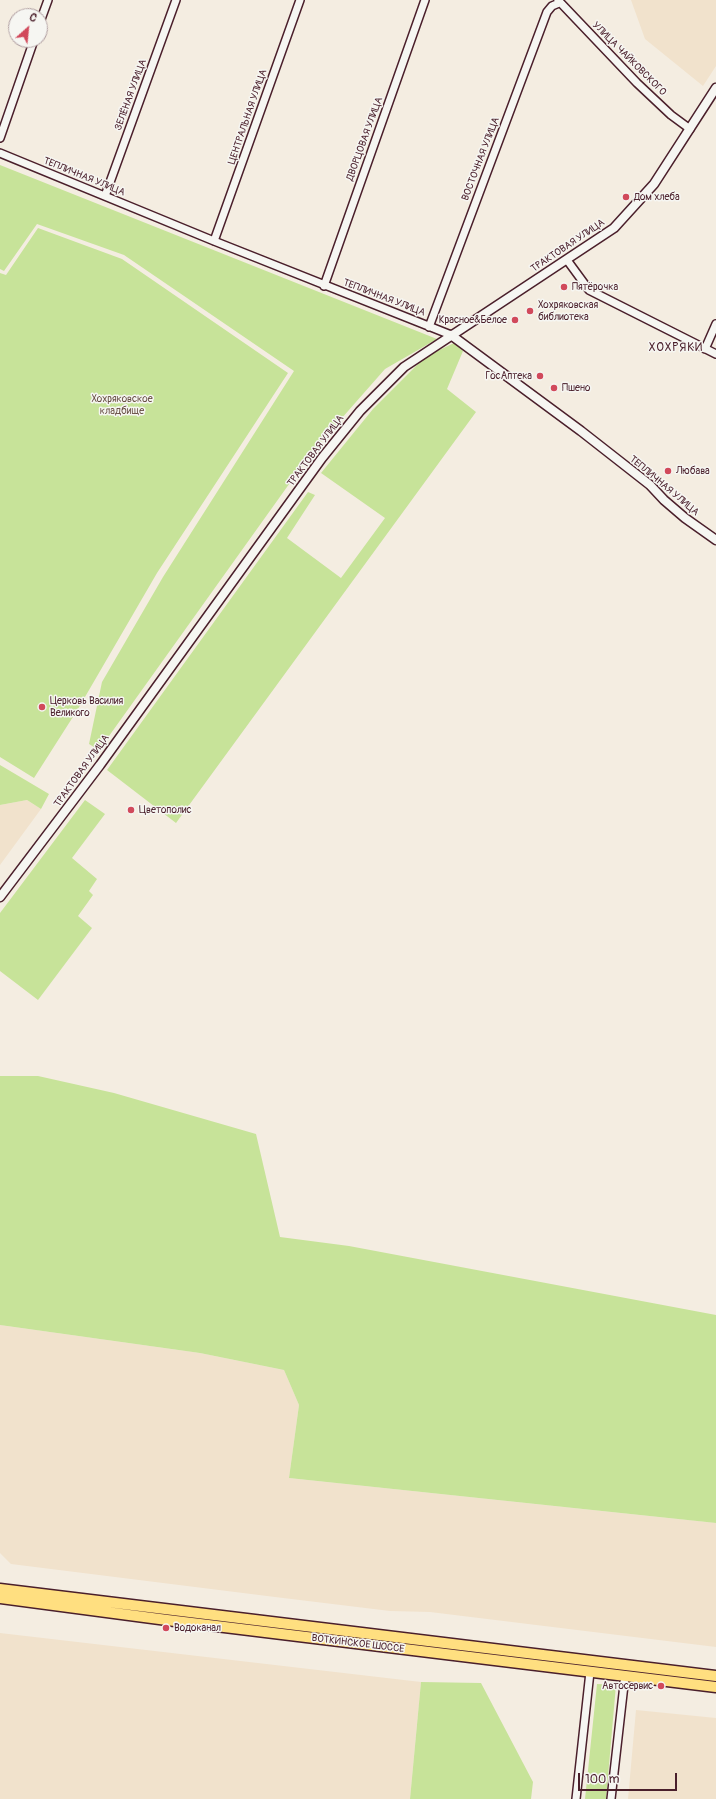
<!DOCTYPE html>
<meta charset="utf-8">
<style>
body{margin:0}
#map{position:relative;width:716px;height:1799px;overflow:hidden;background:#f4ede1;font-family:Pangolin,sans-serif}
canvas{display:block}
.north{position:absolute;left:8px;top:8px;width:40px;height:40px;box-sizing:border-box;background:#f6f6f2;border:1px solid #b1a0a2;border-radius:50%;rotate:27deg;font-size:11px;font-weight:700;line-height:16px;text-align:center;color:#4a1f2b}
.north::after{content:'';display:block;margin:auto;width:14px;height:18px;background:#d1495b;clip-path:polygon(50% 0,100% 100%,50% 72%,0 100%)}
.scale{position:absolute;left:578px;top:1773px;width:99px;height:18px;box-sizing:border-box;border:2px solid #4a1f2b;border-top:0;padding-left:5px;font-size:12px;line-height:14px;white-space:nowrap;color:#4a1f2b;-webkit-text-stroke:3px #f6f6f2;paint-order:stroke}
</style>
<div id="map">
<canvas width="716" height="1799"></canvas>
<div class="north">С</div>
<div class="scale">100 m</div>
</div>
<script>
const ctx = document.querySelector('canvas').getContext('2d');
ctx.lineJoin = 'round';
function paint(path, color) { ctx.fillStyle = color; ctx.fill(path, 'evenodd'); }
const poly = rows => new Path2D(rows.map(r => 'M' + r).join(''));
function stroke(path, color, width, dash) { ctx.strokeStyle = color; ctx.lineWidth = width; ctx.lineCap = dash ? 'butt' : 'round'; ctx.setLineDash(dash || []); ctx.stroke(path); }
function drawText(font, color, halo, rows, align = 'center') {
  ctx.font = font + ' Pangolin,sans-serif'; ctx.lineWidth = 3; ctx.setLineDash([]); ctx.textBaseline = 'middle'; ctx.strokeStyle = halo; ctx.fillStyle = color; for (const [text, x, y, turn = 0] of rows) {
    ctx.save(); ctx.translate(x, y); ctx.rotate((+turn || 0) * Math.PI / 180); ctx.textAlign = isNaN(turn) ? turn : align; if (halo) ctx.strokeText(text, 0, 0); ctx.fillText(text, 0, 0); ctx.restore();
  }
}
paint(poly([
 [631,0,716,0,716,66,703,86,645,39],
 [27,800,41,809,0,865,0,805],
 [0,1325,200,1353,284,1370,299,1405,289,1478,716,1523,716,1647,430,1612,390,1611,275,1597,11,1564,0,1553],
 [0,1633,421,1682,410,1799,0,1799],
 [636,1710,716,1718,716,1799,628,1799]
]), '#f1e2cc');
paint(poly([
 [0,165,437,339,385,369,312,452,99,750,89,744,102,682,163,577,294,371,124,255,37,224,4,271,0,269],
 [38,228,122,259,288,373,157,573,78,709,34,778,0,757,0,273,6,275],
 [454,343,463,351,447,389,476,412,176,823,107,770,308,492,315,495,287,538,341,578,385,518,321,473,373,409,425,357],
 [0,765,49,794,41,809,27,800,0,805],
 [85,800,105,814,72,858,97,879,89,891,93,895,78,916,92,928,38,1000,0,971,0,913],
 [0,1076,38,1076,114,1093,256,1134,280,1237,349,1246,716,1315,716,1523,289,1478,299,1405,284,1370,200,1353,0,1325],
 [421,1682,481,1683,533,1782,531,1799,410,1799],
 [597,1684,616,1685,606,1799,585,1799]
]), '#c7e399');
const minor = poly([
 [558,0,637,83,671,115,690,129],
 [40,22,48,0],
 [0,138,34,40],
 [0,153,214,241,451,335],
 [105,196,176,0],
 [214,241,300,0],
 [567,260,589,290,716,354],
 [324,286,425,0],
 [429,327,547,12,552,6,559,3],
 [705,349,716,324],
 [576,1799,590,1672],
 [611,1799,625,1676]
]);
const tertiary = poly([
 [451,335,581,431,650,485,664,500,685,518,716,540],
 [0,897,100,765,322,458,360,411,404,367,614,228,654,184,716,88]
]);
const primary = poly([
 [0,1589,716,1676],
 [0,1598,167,1620,716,1687]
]);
stroke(minor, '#4a1f2b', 10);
stroke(tertiary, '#4a1f2b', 11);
stroke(primary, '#4a1f2b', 13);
stroke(minor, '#f6f6f2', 7);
stroke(tertiary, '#f6f6f2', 8);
stroke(primary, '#ffdf80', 10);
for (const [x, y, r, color] of [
 [626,197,4,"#d1495b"],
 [564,287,4,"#d1495b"],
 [530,311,4,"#d1495b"],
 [515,320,4,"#d1495b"],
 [540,376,4,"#d1495b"],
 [554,388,4,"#d1495b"],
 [668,471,4,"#d1495b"],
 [42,707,4,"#d1495b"],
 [131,810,4,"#d1495b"],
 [166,1628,4,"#d1495b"],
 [661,1686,4,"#d1495b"]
]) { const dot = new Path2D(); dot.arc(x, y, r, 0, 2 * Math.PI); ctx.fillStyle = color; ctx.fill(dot); stroke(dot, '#f6f6f2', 1.5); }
drawText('10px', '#4a1f2b', '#f6f6f2', [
 ["УЛИЦА ЧАЙКОВСКОГО",629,59,45],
 ["ЗЕЛЁНАЯ УЛИЦА",131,95,-70],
 ["ЦЕНТРАЛЬНАЯ УЛИЦА",248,117,-71],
 ["ДВОРЦОВАЯ УЛИЦА",365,139,-70],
 ["ВОСТОЧНАЯ УЛИЦА",481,159,-69],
 ["ТЕПЛИЧНАЯ УЛИЦА",84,177,22],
 ["ТРАКТОВАЯ УЛИЦА",568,246,-34],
 ["ТЕПЛИЧНАЯ УЛИЦА",384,298,21],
 ["ТРАКТОВАЯ УЛИЦА",316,451,-53],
 ["ТЕПЛИЧНАЯ УЛИЦА",664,486,40],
 ["ТРАКТОВАЯ УЛИЦА",82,771,-54],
 ["ВОТКИНСКОЕ ШОССЕ",358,1644,7]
]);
drawText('10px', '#4a1f2b', '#f6f6f2', [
 ["Дом хлеба",634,197],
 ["Пятёрочка",572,287],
 ["Хохряковская",538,305],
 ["библиотека",538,317],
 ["Красное&Белое",507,320,"right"],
 ["ГосАптека",532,376,"right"],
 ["Пшено",562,388],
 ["Любава",676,471],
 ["Церковь Василия",50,701],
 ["Великого",50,713],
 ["Цветополис",139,810],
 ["Водоканал",174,1628],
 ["Автосервис",653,1686,"right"]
], 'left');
drawText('10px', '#695046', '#f6f6f2', [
 ["Хохряковское",122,399],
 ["кладбище",122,411]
]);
ctx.letterSpacing = '1px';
drawText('12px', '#4a1f2b', '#f6f6f2', [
 ["ХОХРЯКИ",676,348]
]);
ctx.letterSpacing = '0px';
</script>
